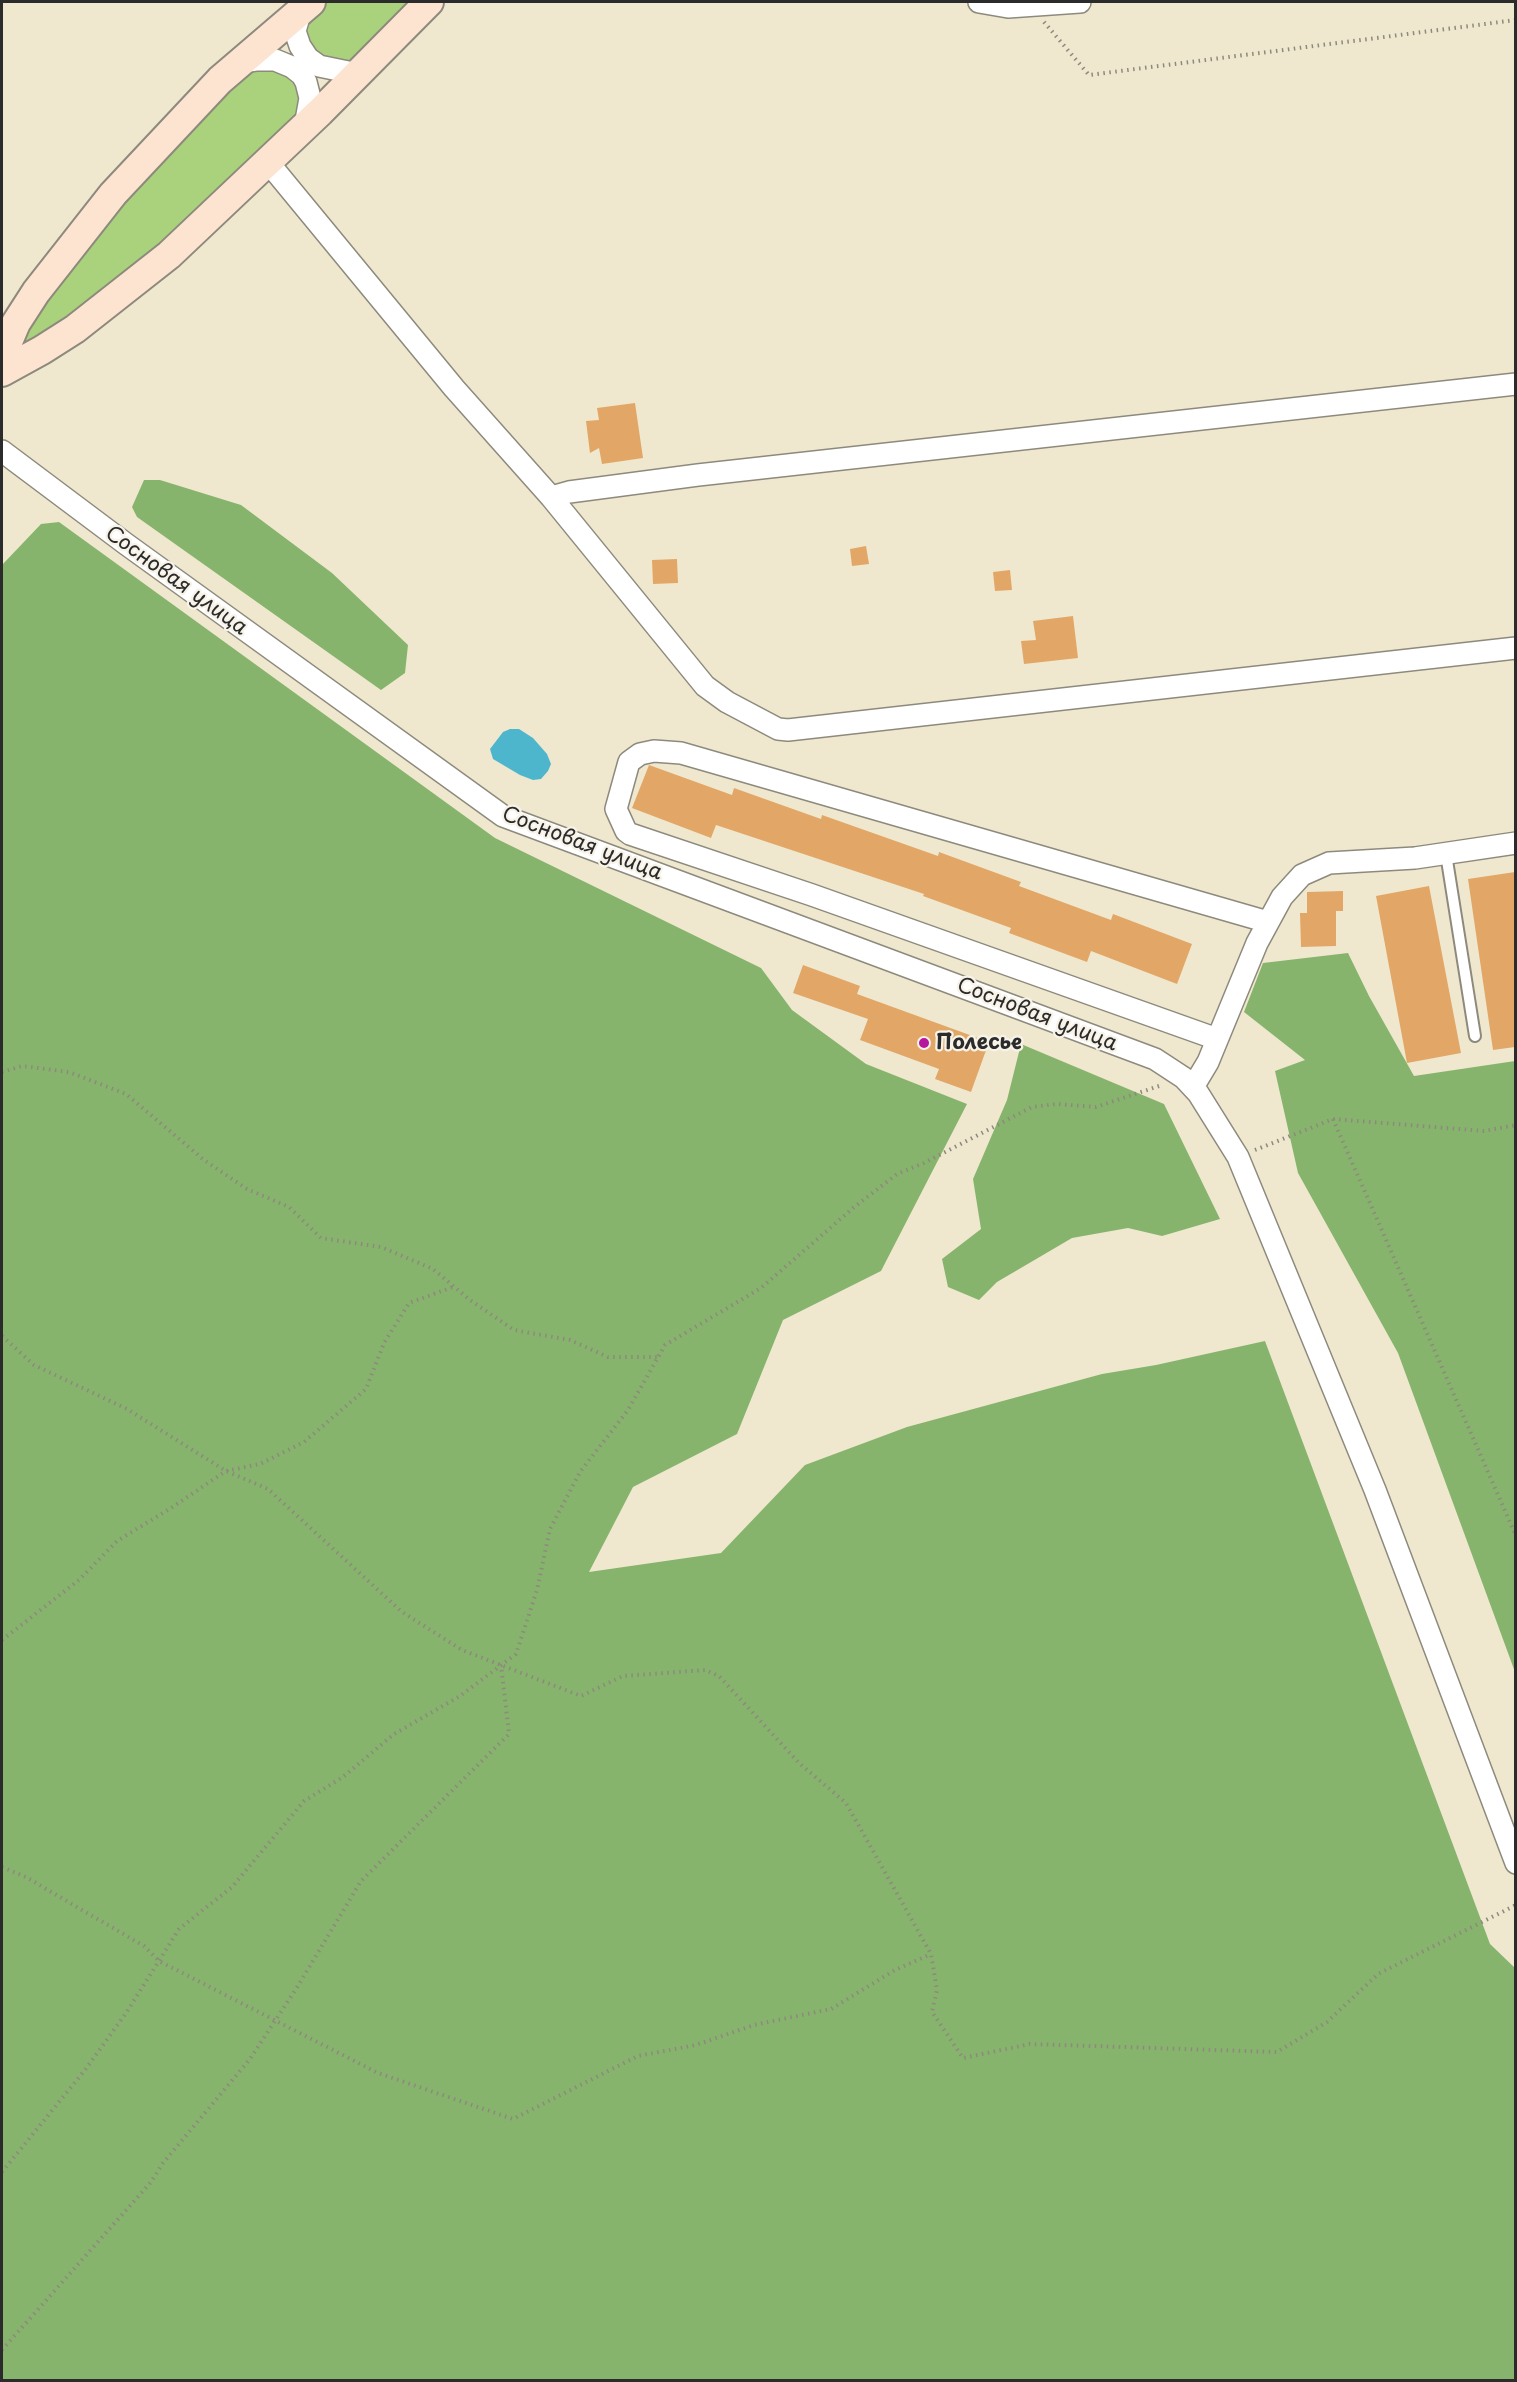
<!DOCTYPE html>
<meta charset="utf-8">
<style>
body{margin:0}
#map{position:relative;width:1517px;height:2382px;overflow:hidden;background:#efe8cf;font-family:"Playpen Sans",sans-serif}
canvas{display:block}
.frame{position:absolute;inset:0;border:3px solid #2b2b2b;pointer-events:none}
</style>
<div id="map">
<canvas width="1517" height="2382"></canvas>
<div class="frame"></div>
</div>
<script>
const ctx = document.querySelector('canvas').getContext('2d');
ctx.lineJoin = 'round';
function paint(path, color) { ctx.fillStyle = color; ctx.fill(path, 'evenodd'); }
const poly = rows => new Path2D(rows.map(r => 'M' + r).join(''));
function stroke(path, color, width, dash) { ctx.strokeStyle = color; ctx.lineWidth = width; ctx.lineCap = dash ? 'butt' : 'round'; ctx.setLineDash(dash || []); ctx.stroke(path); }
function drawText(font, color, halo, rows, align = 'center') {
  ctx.font = font + ' "Playpen Sans",sans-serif'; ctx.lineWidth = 4.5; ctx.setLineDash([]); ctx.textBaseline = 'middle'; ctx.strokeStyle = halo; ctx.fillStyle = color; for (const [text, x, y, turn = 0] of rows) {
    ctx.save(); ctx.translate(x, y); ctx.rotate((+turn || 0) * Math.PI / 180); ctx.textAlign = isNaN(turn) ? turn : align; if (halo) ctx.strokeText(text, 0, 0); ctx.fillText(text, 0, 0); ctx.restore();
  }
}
paint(poly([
 [319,2,420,2,359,64,321,61,302,29],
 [244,66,291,72,305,109,169,248,2,365,43,290]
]), '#aad27c');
paint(poly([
 [144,480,160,480,241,505,332,573,408,645,405,673,381,690,137,517,132,507],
 [59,522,495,838,761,968,792,1010,866,1064,967,1104,881,1271,783,1320,737,1434,633,1487,589,1572,721,1553,805,1465,907,1427,1102,1374,1156,1365,1265,1341,1490,1944,1515,1968,1515,2380,2,2380,2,565,41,524],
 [1348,953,1369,996,1414,1076,1515,1061,1515,1672,1398,1353,1298,1173,1275,1071,1305,1060,1244,1012,1263,963],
 [1021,1044,1164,1104,1220,1219,1162,1236,1128,1228,1072,1238,997,1282,979,1300,948,1287,942,1259,981,1229,973,1179,1007,1100]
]), '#87b46c');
paint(poly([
 [510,729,519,729,533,738,547,754,551,764,548,771,541,779,533,780,520,775,493,759,490,749,503,732]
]), '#4eb6cc');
paint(poly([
 [635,403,643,458,602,464,599,448,590,453,586,421,599,420,597,408],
 [866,546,869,564,852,566,850,549],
 [677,559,678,583,653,584,652,560],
 [1010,570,1012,590,995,591,993,572],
 [1073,616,1078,658,1024,664,1021,641,1036,640,1033,621],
 [649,765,732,795,734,788,821,819,822,815,938,856,939,852,1021,882,1019,886,1111,920,1113,914,1192,944,1177,984,1091,951,1087,962,1009,933,1011,928,923,896,924,894,716,825,711,838,632,808],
 [1515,872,1515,1047,1493,1050,1468,879],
 [1429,886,1461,1053,1407,1063,1376,896],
 [1343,891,1343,911,1336,911,1336,946,1301,947,1300,913,1307,913,1307,892],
 [803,965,860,986,857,994,989,1042,971,1092,935,1079,939,1069,860,1040,868,1019,793,993]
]), '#e2a766');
const lane = poly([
 [1446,854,1475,1036]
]);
const street = poly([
 [979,2,1008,7,1080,2],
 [301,10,295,31,300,46,308,58,319,66,358,74],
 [242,62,256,60,275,60,292,67,302,75,306,82,310,98,305,126],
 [267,161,454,388,551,497,705,686,727,702,778,729,788,730,1516,648],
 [2,451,126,544,503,816,1155,1059,1184,1078,1198,1093,1238,1157,1375,1490,1516,1863],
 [551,497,569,492,698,475,1516,384],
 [1217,1039,812,895,630,834,626,831,616,809,629,762,640,754,654,751,681,753,1268,922],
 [1193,1087,1208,1062,1257,943,1282,897,1302,875,1329,863,1415,858,1516,843]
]);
const secondary = poly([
 [2,356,16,323,36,292,113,194,220,80,311,2],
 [2,372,42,350,75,329,169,255,320,112,429,2]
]);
stroke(lane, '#8d8a7d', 14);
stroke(street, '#8d8a7d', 24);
stroke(secondary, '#8d8a7d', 32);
stroke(poly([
 [1044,22,1089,75,1516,20],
 [2,1072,22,1066,69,1072,126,1094,204,1160,247,1189,289,1207,321,1238,381,1247,433,1269,470,1300,514,1330,570,1340,608,1357,657,1357],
 [1333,1119,1516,1536],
 [1255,1150,1333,1119,1484,1131,1516,1125],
 [2,1336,34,1365,127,1409,226,1471,268,1489,402,1612,462,1650,581,1696,623,1676,705,1670,719,1676,799,1763,846,1803,931,1954,937,1990,932,2012,963,2058,1030,2044,1277,2052,1327,2022,1378,1974,1516,1905],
 [2,1640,79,1580,117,1541,171,1508,226,1471,260,1464,304,1442,366,1389,384,1343,409,1303,453,1287],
 [2,1867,26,1877,82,1910,144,1946,159,1961,378,2073,513,2119,638,2056,696,2045,754,2025,831,2009,895,1970,931,1954],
 [2,2172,85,2070,126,2013,179,1929,232,1887,304,1801,343,1777,394,1734,460,1696,516,1654,537,1590,550,1529,580,1472,628,1410,665,1345,761,1288,853,1208,897,1174,924,1163,1032,1107,1056,1104,1096,1107,1162,1085],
 [2,2350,151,2182,163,2163,250,2059,296,1989,361,1881,509,1734,501,1665]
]), '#8d8a7d', 4, [1.5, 4.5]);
stroke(lane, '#fff', 10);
stroke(street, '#fff', 21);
stroke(secondary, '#fde4d0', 28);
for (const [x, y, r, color] of [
 [924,1043,6,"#b5179e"]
]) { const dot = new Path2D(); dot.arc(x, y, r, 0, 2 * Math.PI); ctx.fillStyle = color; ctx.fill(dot); stroke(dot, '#f7f3e8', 2); }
drawText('21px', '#2b2b2b', '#f7f3e8', [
 ["Сосновая улица",176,581,36],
 ["Сосновая улица",582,844,21],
 ["Сосновая улица",1037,1015,21]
]);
drawText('bold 21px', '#2b2b2b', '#f7f3e8', [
 ["Полесье",936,1043]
], 'left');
</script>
